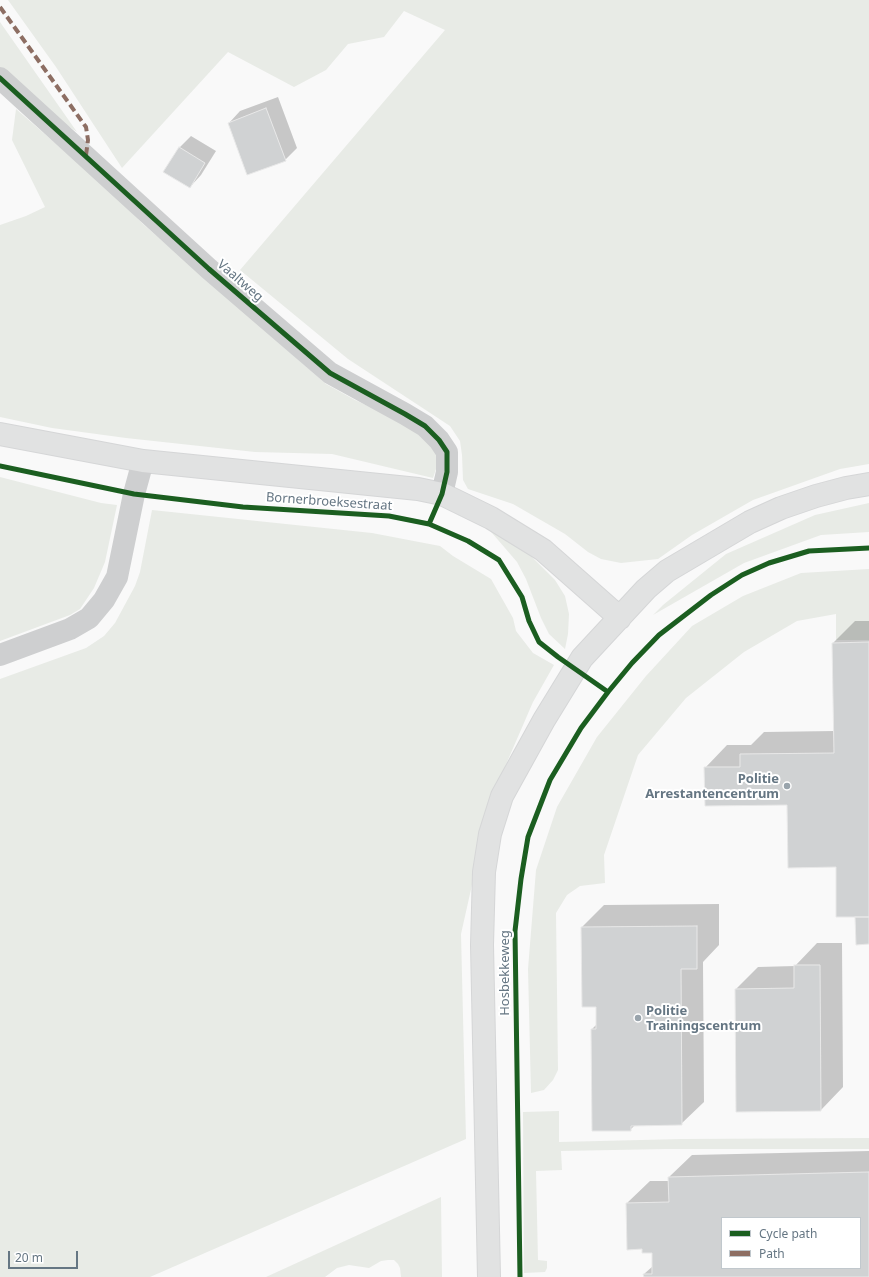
<!DOCTYPE html>
<style>
body{margin:0}
#map{position:relative;width:869px;height:1277px;overflow:hidden;background:#f9f9f9;font-family:"Noto Sans",sans-serif}
canvas{display:block}
.legend{position:absolute;left:721px;top:1217px;width:140px;height:52px;box-sizing:border-box;background:#fff;border:1px solid #c1c8cd;margin:0;padding:5px 7px;list-style:none;font-size:12px;color:#657683}
.legend li{display:flex;align-items:center;gap:8px;height:20px}
.legend b{width:20px;border:1px solid #c1c8cd}
.scale{position:absolute;left:8px;top:1251px;width:70px;height:18px;box-sizing:border-box;border:2px solid #657683;border-top:0;padding-left:5px;font-size:12px;line-height:14px;white-space:nowrap;color:#657683;-webkit-text-stroke:3px #fff;paint-order:stroke}
</style>
<div id="map">
<canvas width="869" height="1277"></canvas>
<ul class="legend">
<li><b style="height:5px;background:#1b5e20"></b>Cycle path</li>
<li><b style="height:5px;background:#8d6e63"></b>Path</li>
</ul>
<div class="scale">20 m</div>
</div>
<script>
const ctx = document.querySelector('canvas').getContext('2d');
ctx.lineJoin = 'round';
function paint(path, color) { ctx.fillStyle = color; ctx.fill(path, 'evenodd'); }
const poly = rows => new Path2D(rows.map(r => 'M' + r).join(''));
function stroke(path, color, width, dash) { ctx.strokeStyle = color; ctx.lineWidth = width; ctx.lineCap = dash ? 'butt' : 'round'; ctx.setLineDash(dash || []); ctx.stroke(path); }
function drawText(font, color, halo, rows, align = 'center') {
  ctx.font = font + ' "Noto Sans",sans-serif'; ctx.lineWidth = 4; ctx.setLineDash([]); ctx.textBaseline = 'middle'; ctx.strokeStyle = halo; ctx.fillStyle = color; for (const [text, x, y, turn = 0] of rows) {
    ctx.save(); ctx.translate(x, y); ctx.rotate((+turn || 0) * Math.PI / 180); ctx.textAlign = isNaN(turn) ? turn : align; if (halo) ctx.strokeText(text, 0, 0); ctx.fillText(text, 0, 0); ctx.restore();
  }
}
paint(poly([
 [8,0,869,0,869,464,840,469,753,500,692,535,658,559,621,563,601,559,588,552,565,534,513,504,468,489,463,480,462,455,460,441,450,426,348,359,240,270,445,30,404,11,384,37,348,44,326,70,294,87,228,52,122,168,56,67],
 [0,22,77,132,43,109,0,67],
 [16,109,116,196,143,224,326,384,355,400,413,426,440,457,433,478,332,454,255,452,126,438,52,428,0,417,0,225,26,216,45,207,12,140],
 [0,477,101,503,117,505,105,562,94,588,80,609,70,615,0,641],
 [869,503,869,532,821,535,744,563,653,615,663,605,726,554,815,515],
 [152,510,372,533,440,546,453,556,491,579,513,618,516,631,533,653,554,665,533,702,504,769,489,809,461,934,466,1139,150,1277,0,1277,0,679,86,648,104,636,115,623,135,586,140,572],
 [486,526,506,537,532,557,555,580,565,596,569,614,568,634,565,649,549,634,541,618,526,579,517,562],
 [869,569,869,640,836,640,836,614,797,621,744,652,686,698,638,755,604,855,605,883,580,886,567,895,556,913,558,1070,553,1080,544,1090,531,1093,528,969,536,870,557,807,597,737,646,676,692,626,743,596,801,573],
 [559,1111,559,1142,682,1139,869,1138,869,1149,666,1149,561,1151,562,1170,536,1171,538,1260,547,1261,547,1268,545,1272,524,1273,523,1112],
 [441,1197,442,1277,401,1277,400,1268,398,1264,394,1260,388,1260,381,1261,369,1268,349,1265,337,1268,325,1277,266,1277]
]), '#e8ebe6');
paint(poly([
 [278,97,297,148,285,160,229,123,240,111],
 [191,136,216,151,201,175,190,187,179,148],
 [855,621,869,621,869,943,837,866,788,804,705,768,727,745,751,745,764,732,834,731,833,643],
 [719,904,719,945,703,962,704,1102,681,1124,635,1125,630,1130,592,1029,597,1024,597,1006,582,927,604,905],
 [817,943,842,943,843,1087,821,1110,737,1111,736,989,758,967,795,966],
 [869,1151,869,1277,645,1277,644,1274,653,1266,653,1252,642,1248,627,1203,650,1181,669,1181,669,1177,692,1155],
 [722,1218,860,1218,860,1268,722,1268]
]), '#0003');
const building = poly([
 [266,108,286,161,247,175,228,123,266,108],
 [179,147,205,163,190,188,163,172,179,147],
 [869,642,869,917,836,917,836,867,788,868,787,805,705,806,704,767,740,767,740,754,834,753,832,643,869,642],
 [855,917,869,917,869,944,856,945,855,917],
 [697,926,697,969,681,969,682,1125,631,1126,631,1131,592,1131,591,1029,596,1029,596,1007,582,1007,581,927,697,926],
 [794,965,820,965,821,1111,736,1112,735,989,794,988,794,965],
 [869,1172,869,1277,644,1277,643,1274,652,1274,652,1253,642,1253,642,1249,627,1250,626,1203,669,1202,668,1177,869,1172],
 [722,1218,860,1218,860,1268,722,1268,722,1218]
]);
paint(building, '#d0d2d3');
stroke(building, '#e8e8e8', 1);
const secondary = poly([
 [0,434,143,461,418,489,442,494,491,518,543,550,620,618],
 [489,1277,482,945,484,872,490,834,502,796,544,720,582,658,646,589,667,571,750,522,781,508,816,496,846,488,869,484]
]);
stroke(secondary, '#d5d6d7', 24);
stroke(poly([
 [0,78,209,269,330,373,405,414,425,426,439,440,447,452,447,472,442,494],
 [0,655,70,629,89,618,104,600,117,577,134,494,143,461]
]), '#cecfd0', 22);
stroke(secondary, '#e1e2e2', 22);
stroke(poly([
 [0,7,86,127,88,140,86,155]
]), '#8d6e63', 4, [8, 4]);
stroke(poly([
 [0,78,209,269,330,373,405,414,425,426,439,440,447,452,447,472,442,494,429,524],
 [0,466,134,494,243,507,389,516,429,524,468,541,499,560,522,597,529,621,539,642,558,657,608,692],
 [520,1277,515,931,521,879,528,837,550,780,581,728,608,692,632,663,659,635,711,595,742,575,769,563,809,551,869,548]
]), '#1b5e20', 5);
for (const [x, y, r, color] of [
 [787,786,4,"#99a4ac"],
 [638,1018,4,"#99a4ac"]
]) { const dot = new Path2D(); dot.arc(x, y, r, 0, 2 * Math.PI); ctx.fillStyle = color; ctx.fill(dot); stroke(dot, '#fff', 1.5); }
drawText('13px', '#657683', '#fff', [
 ["Vaaltweg",240,281,41],
 ["Bornerbroeksestraat",329,502,4],
 ["Hosbekkeweg",505,973,-90]
]);
drawText('bold 13px', '#657683', '#fff', [
 ["Politie",779,779],
 ["Arrestantencentrum",779,794],
 ["Politie",646,1011,"left"],
 ["Trainingscentrum",646,1026,"left"]
], 'right');
</script>
